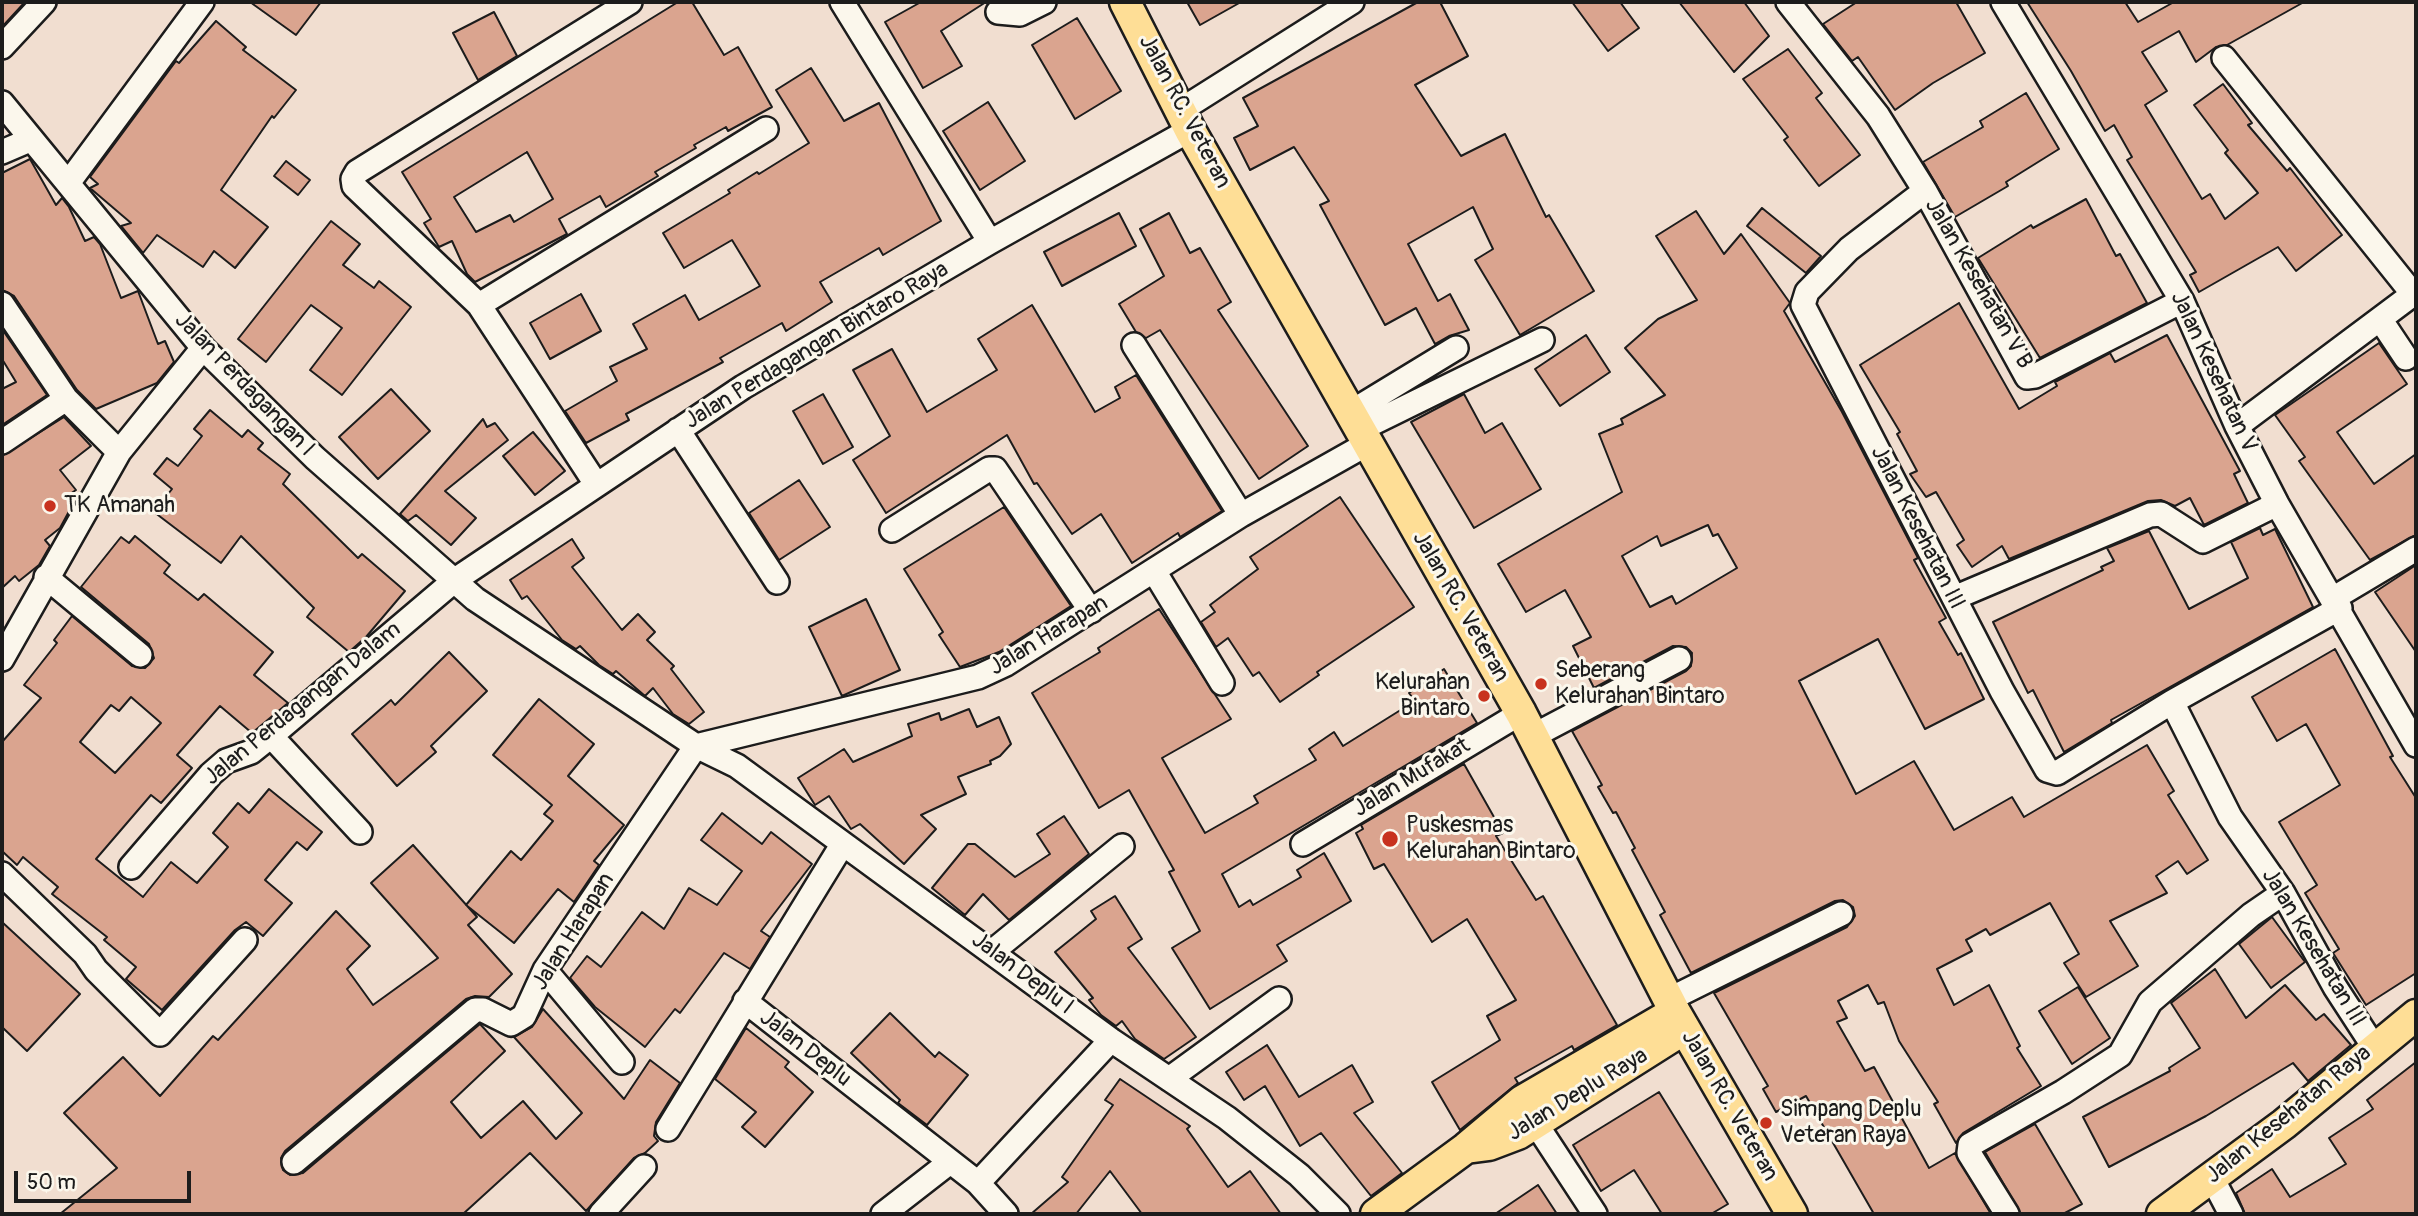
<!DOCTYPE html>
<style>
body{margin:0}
#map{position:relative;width:2418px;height:1216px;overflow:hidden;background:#f1ded0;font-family:Pangolin,sans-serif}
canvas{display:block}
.frame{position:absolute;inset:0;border:4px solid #1c1c1c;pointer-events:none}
.scale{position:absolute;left:14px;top:1171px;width:177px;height:32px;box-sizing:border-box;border:4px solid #1c1c1c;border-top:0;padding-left:9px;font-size:21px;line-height:24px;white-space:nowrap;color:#1c1c1c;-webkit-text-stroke:5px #fbf7ec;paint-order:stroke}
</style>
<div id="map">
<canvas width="2418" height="1216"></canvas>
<div class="frame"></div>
<div class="scale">50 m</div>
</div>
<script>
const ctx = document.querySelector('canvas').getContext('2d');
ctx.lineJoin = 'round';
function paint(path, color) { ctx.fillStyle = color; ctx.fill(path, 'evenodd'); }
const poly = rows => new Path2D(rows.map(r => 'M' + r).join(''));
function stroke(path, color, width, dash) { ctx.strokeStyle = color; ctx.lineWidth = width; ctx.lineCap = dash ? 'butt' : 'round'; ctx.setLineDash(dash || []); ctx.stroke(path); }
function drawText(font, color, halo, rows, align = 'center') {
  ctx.font = font + ' Pangolin,sans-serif'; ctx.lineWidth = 6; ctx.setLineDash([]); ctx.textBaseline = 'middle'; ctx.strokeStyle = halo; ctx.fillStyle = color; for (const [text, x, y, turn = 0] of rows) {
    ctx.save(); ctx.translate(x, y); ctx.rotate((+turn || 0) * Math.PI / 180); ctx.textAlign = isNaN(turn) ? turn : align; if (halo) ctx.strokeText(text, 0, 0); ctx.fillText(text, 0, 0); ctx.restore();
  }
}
const building = poly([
 [2,2,25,2,2,27,2,2],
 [250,2,321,2,296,35,250,2],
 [678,2,692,2,724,55,738,47,772,107,728,131,726,127,694,145,696,148,655,172,658,176,606,207,600,196,559,219,567,234,475,282,467,274,452,241,439,247,424,223,431,219,402,172,678,2],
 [527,152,553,199,514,222,510,215,476,232,454,197,527,152],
 [921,2,986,2,941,31,962,66,923,88,885,22,921,2],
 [1187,2,1241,2,1200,25,1187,2],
 [1418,2,1440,2,1468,56,1415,85,1461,156,1505,134,1546,217,1549,215,1594,291,1520,335,1475,260,1493,249,1473,207,1408,244,1438,301,1450,294,1469,330,1449,336,1435,344,1416,308,1385,325,1320,205,1329,201,1294,147,1250,170,1234,138,1258,126,1243,98,1418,2],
 [1572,2,1620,2,1639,28,1608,51,1572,2],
 [1679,2,1744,2,1769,36,1734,72,1679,2],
 [1857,2,1956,2,1985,53,1933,83,1895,110,1858,57,1852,61,1823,24,1857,2],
 [2027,2,2125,2,2138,22,2174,2,2304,2,2227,45,2216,47,2196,62,2179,31,2142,52,2167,91,2145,105,2202,199,2210,194,2225,219,2258,193,2225,153,2228,150,2194,105,2223,84,2252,123,2248,125,2287,171,2290,168,2342,235,2296,271,2278,247,2199,292,2190,275,2196,272,2127,160,2132,157,2114,125,2105,131,2071,71,2027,2],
 [494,12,517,56,478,80,453,33,494,12],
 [1077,18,1121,91,1075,119,1032,45,1077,18],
 [216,21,246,47,243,50,296,90,274,118,272,116,221,190,268,227,235,268,214,251,203,267,157,235,143,253,121,226,131,223,90,188,98,184,90,177,176,61,179,63,216,21],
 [1788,49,1822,93,1816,98,1860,155,1819,186,1784,140,1788,137,1743,79,1788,49],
 [811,68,844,121,879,103,941,221,883,255,879,248,820,282,832,302,786,331,782,323,720,358,723,362,626,414,629,420,586,443,565,411,617,381,610,367,647,349,633,324,685,295,699,320,760,286,732,240,684,268,663,233,730,193,728,190,757,172,759,174,809,143,776,90,811,68],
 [2026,93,2059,149,2006,182,2008,186,1955,217,1923,162,1983,127,1980,121,2026,93],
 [988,102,1025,161,980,190,943,131,988,102],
 [30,159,56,205,62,198,69,207,85,241,94,237,100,244,121,298,138,291,158,344,165,341,174,362,157,383,96,409,77,390,14,296,2,290,2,173,30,159],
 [286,161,310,180,298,195,274,176,286,161],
 [2086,199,2116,256,2120,254,2147,303,2040,358,1978,258,2031,225,2033,228,2086,199],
 [1762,208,1821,256,1806,273,1747,226,1762,208],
 [1696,211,1724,254,1741,234,1790,303,1784,311,1842,412,1918,558,1914,560,1946,618,1939,622,1958,655,1961,653,1984,699,1925,729,1878,639,1799,681,1856,794,1914,761,1954,830,2012,797,2024,817,2147,745,2174,791,2168,795,2208,860,2187,874,2178,861,2156,876,2167,893,2110,921,2138,966,2086,997,2064,963,2079,954,2050,903,1990,935,1986,929,1966,940,1972,951,1937,969,1954,1005,1989,985,2020,1046,2017,1048,2041,1086,1963,1133,1956,1143,1934,1104,1938,1102,1899,1041,1884,1002,1878,1004,1868,985,1838,1001,1847,1018,1837,1022,1865,1071,1874,1067,1929,1168,1955,1153,1991,1214,1874,1214,1806,1096,1776,1112,1763,1089,1768,1086,1714,993,1847,927,1855,916,1853,907,1843,900,1835,901,1691,973,1660,915,1665,912,1632,850,1635,848,1616,812,1613,813,1598,787,1602,785,1572,731,1686,671,1691,666,1692,653,1686,647,1673,646,1594,688,1573,646,1591,637,1565,590,1526,612,1498,564,1622,492,1599,434,1623,424,1621,419,1665,395,1625,348,1658,319,1697,300,1656,236,1696,211],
 [1708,525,1713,536,1718,534,1737,568,1676,604,1672,596,1650,607,1622,556,1657,536,1661,546,1708,525],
 [1119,213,1136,246,1062,286,1044,252,1119,213],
 [1169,213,1190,253,1200,248,1231,302,1218,310,1308,446,1259,479,1160,330,1146,338,1136,332,1119,304,1164,276,1140,229,1169,213],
 [331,221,360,244,343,265,374,288,379,281,411,307,342,395,310,370,342,328,311,305,266,362,238,339,331,221],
 [581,294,601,331,550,359,530,323,581,294],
 [1959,303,2019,409,2057,386,2055,382,2110,353,2115,362,2167,335,2240,471,2234,474,2248,503,2204,525,2190,498,2175,506,2161,500,2148,501,2009,559,2002,546,1972,567,1957,545,1964,540,1936,492,1926,497,1910,474,1917,471,1897,434,1900,432,1860,365,1959,303],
 [1032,305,1095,412,1120,398,1115,387,1136,375,1222,511,1180,537,1178,533,1132,563,1101,514,1072,534,1037,483,1034,484,1007,435,886,513,853,460,890,436,853,370,892,349,927,412,997,370,978,339,1032,305],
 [2,329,47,395,2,425,2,389,16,382,2,359,2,329],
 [1586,335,1610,372,1560,406,1535,369,1586,335],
 [2379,343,2407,384,2337,432,2374,484,2416,454,2416,535,2370,560,2299,461,2305,457,2275,415,2379,343],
 [391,389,430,431,378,479,339,437,391,389],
 [823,394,853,447,823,464,793,411,823,394],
 [1464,394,1485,433,1502,423,1541,489,1474,528,1411,422,1464,394],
 [210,410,242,437,248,430,263,443,258,449,290,474,283,484,358,558,362,554,405,591,366,637,349,652,307,617,314,608,241,536,221,563,154,512,172,489,154,474,167,458,178,466,202,436,194,429,210,410],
 [64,417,91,446,60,470,76,490,67,496,73,504,60,528,45,540,50,546,39,565,19,581,15,576,2,588,2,456,64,417],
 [483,419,487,427,495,423,508,440,445,491,476,518,451,545,416,515,408,521,400,514,483,419],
 [533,432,565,471,535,495,503,456,533,432],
 [799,480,830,527,779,560,749,513,799,480],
 [1340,497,1414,607,1317,672,1319,675,1280,702,1259,672,1253,676,1228,638,1216,647,1201,622,1215,612,1210,605,1258,569,1250,557,1340,497],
 [1004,507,1071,606,999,652,960,667,939,635,943,632,904,569,1004,507],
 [2260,528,2263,535,2275,529,2313,607,2111,720,2112,723,2064,752,2033,690,2028,693,1993,622,2103,570,2101,567,2114,561,2107,548,2149,531,2189,609,2248,578,2231,542,2260,528],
 [135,536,170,565,164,573,198,600,204,594,273,652,254,675,288,703,252,733,220,706,177,755,192,768,161,803,151,795,96,859,143,897,171,862,197,883,228,847,213,833,238,803,249,813,269,789,322,832,307,850,297,842,265,880,292,903,263,936,246,922,235,930,162,1010,126,979,136,967,104,940,107,937,52,894,58,887,23,857,17,865,2,851,2,742,41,698,24,685,57,643,54,640,72,616,132,666,145,668,154,658,149,644,81,587,121,537,129,543,135,536],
 [131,697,161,723,115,773,80,742,111,705,119,711,131,697],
 [572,539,584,558,572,567,622,630,638,614,655,632,647,640,674,666,671,669,704,712,689,724,673,714,653,688,645,696,616,671,613,674,599,665,580,646,576,649,562,640,527,596,522,599,510,580,572,539],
 [2416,565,2416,652,2375,592,2416,565],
 [866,599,900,670,842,696,809,627,866,599],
 [1159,609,1231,719,1162,758,1205,833,1258,803,1254,796,1316,760,1309,749,1334,732,1343,746,1415,701,1409,693,1444,669,1477,723,1222,874,1239,907,1250,900,1253,905,1301,877,1297,870,1324,853,1351,901,1277,945,1287,961,1210,1009,1172,948,1200,931,1169,872,1174,870,1129,790,1099,808,1032,693,1100,652,1098,648,1159,609],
 [2335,649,2393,756,2390,757,2416,798,2416,973,2366,1005,2333,953,2339,949,2305,893,2317,885,2279,822,2340,785,2306,724,2277,741,2252,697,2335,649],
 [449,652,487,691,431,746,436,752,397,786,352,734,391,700,395,705,449,652],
 [539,699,594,744,568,776,624,825,594,861,599,865,574,902,558,889,514,943,466,905,511,851,521,860,553,821,544,814,552,805,493,755,539,699],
 [969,709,977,727,999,717,1011,744,1000,756,990,761,991,764,958,777,966,794,921,815,936,829,904,864,860,824,851,829,829,796,815,805,798,778,844,749,853,762,912,736,908,724,939,713,941,720,969,709],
 [1464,764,1503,833,1496,836,1536,900,1543,896,1617,1025,1574,1050,1572,1046,1515,1078,1518,1083,1460,1130,1432,1082,1500,1040,1487,1016,1516,1000,1467,919,1432,942,1384,864,1374,869,1356,833,1363,829,1361,825,1464,764],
 [722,813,762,844,771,832,812,864,761,931,770,937,750,969,724,953,680,1013,675,1009,645,1047,595,1007,570,978,587,956,601,967,642,912,664,929,689,888,717,905,742,871,701,840,722,813],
 [1064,816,1089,854,1009,920,983,894,965,915,932,888,968,844,975,844,1015,877,1050,854,1037,834,1064,816],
 [413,845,477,917,468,925,512,974,489,997,475,996,466,999,285,1151,281,1158,283,1170,290,1175,303,1173,480,1024,505,1051,451,1102,481,1138,523,1101,556,1139,582,1113,514,1037,532,1027,543,1009,624,1099,650,1060,680,1083,656,1122,654,1136,658,1141,645,1153,634,1158,586,1211,530,1153,463,1214,60,1214,117,1168,64,1113,123,1057,160,1096,213,1036,218,1040,336,911,370,946,347,969,373,1005,438,958,371,883,413,845],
 [1115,896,1142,939,1128,948,1196,1037,1164,1059,1135,1039,1122,1021,1116,1026,1101,1015,1089,1000,1093,998,1055,952,1096,919,1091,911,1115,896],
 [2272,917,2305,962,2271,988,2239,944,2272,917],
 [2,922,80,994,27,1051,2,1027,2,922],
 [2215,969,2246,1018,2285,985,2316,1020,2324,1014,2351,1045,2308,1081,2293,1063,2206,1116,2109,1167,2083,1117,2170,1071,2169,1068,2200,1048,2171,1003,2215,969],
 [2078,987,2110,1038,2072,1064,2039,1011,2078,987],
 [890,1013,935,1057,939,1052,968,1075,927,1125,898,1103,900,1100,851,1053,890,1013],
 [746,1028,789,1062,785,1067,813,1092,765,1147,742,1127,756,1112,715,1079,746,1028],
 [1267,1045,1299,1097,1352,1065,1373,1102,1354,1113,1402,1173,1371,1196,1321,1133,1300,1146,1265,1086,1244,1100,1226,1072,1267,1045],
 [2416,1062,2416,1214,2245,1214,2236,1193,2272,1169,2290,1197,2346,1164,2329,1138,2373,1109,2367,1100,2416,1062],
 [1120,1079,1190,1126,1187,1129,1228,1187,1250,1171,1281,1214,1142,1214,1110,1171,1076,1214,1031,1214,1068,1182,1062,1177,1113,1105,1105,1100,1120,1079],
 [1659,1092,1728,1204,1711,1214,1662,1214,1634,1170,1601,1191,1573,1145,1659,1092],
 [2035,1124,2082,1204,2063,1214,2021,1214,1985,1152,2035,1124],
 [1538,1185,1557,1214,1495,1214,1538,1185]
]);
paint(building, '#daa48f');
stroke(building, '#1c1c1c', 2);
const minor = poly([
 [842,2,990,242],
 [1788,2,1878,116,1925,191,2027,377,2035,376,2182,301],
 [2003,2,2182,301,2237,426,2277,504,2416,745],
 [998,12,1020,14,1044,2],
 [2,47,44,2],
 [2224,58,2413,294],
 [2,103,203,348,315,458,475,599,696,746,737,766,1111,1040,1227,1118,1299,1175,1338,1214],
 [1181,110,1352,2],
 [2,152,30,140],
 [69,182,202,2],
 [1925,191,1849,249,1807,292,1803,305,2002,691,2047,770,2057,773,2172,702,2340,608],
 [2,304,66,399,119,452],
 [479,305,766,129],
 [2380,319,2406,358],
 [1134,345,1241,515],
 [1351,412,1456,348],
 [2237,426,2416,292],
 [1361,429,1542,340],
 [678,430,777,582],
 [2,442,66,399],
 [596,484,479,305,354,186,353,179,357,172,630,2],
 [892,530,989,469,995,469,1091,611],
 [1154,571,1222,683],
 [46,577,140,655],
 [1954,598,2150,515,2161,514,2203,541,2277,504],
 [2334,598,2416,549],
 [2,659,119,452,203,348],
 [2172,702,2230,817,2283,893,2335,987,2374,1047],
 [271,736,360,832],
 [1533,736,1679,659],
 [1303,844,1521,713],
 [131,867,211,774,226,761,251,752,271,736,455,580,743,387,990,242,1190,130],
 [2,874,85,954,96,970,160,1034,245,940],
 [993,951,1122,846],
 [545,970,622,1062],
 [1668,1000,1841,914],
 [745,1001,978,1183,1006,1214],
 [1169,1079,1279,999],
 [1536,1124,1595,1214],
 [668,1129,842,845],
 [294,1162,475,1010,483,1010,511,1024,524,1016,545,970,696,746,978,677,1006,664,1241,515,1367,444],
 [2212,1178,2231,1214],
 [978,1183,1111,1040],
 [601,1214,644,1167],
 [883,1214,950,1162],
 [2007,1214,1969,1153,1970,1145,2063,1092,2120,1055,2150,1002,2251,915,2283,893]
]);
const major = poly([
 [1125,2,1190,130,1521,713,1675,1012,1792,1214],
 [1466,1148,1489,1145,1518,1134,1684,1029],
 [1376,1214,1466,1148,1522,1101,1675,1012],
 [2162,1214,2284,1124,2416,1015]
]);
stroke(minor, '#1c1c1c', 28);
stroke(major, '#1c1c1c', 35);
stroke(minor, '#fbf7ec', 23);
stroke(major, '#fede96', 30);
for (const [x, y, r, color] of [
 [50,506,7,"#c8321e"],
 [1541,684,7,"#c8321e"],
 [1484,696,7,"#c8321e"],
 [1390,839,9,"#c8321e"],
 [1766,1123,7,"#c8321e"]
]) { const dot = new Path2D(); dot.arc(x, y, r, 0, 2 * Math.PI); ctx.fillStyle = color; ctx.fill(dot); stroke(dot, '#fbf7ec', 2.5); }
drawText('23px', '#1c1c1c', '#fbf7ec', [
 ["Jalan RC. Veteran",1184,112,62],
 ["Jalan Kesehatan V B",1978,284,60],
 ["Jalan Perdagangan Bintaro Raya",817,346,-31],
 ["Jalan Kesehatan V",2213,372,65],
 ["Jalan Perdagangan I",244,385,46],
 ["Jalan Kesehatan III",1917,528,63],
 ["Jalan RC. Veteran",1460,607,60],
 ["Jalan Harapan",1049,636,-31],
 ["Jalan Perdagangan Dalam",303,704,-39],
 ["Jalan Mufakat",1412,778,-31],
 ["Jalan Harapan",574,932,-58],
 ["Jalan Kesehatan III",2313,948,59],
 ["Jalan Deplu I",1022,974,37],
 ["Jalan Deplu",805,1049,38],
 ["Jalan Deplu Raya",1578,1095,-31],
 ["Jalan RC. Veteran",1729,1106,60],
 ["Jalan Kesehatan Raya",2289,1115,-39]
]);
drawText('23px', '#1c1c1c', '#fbf7ec', [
 ["TK Amanah",64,506],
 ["Seberang",1555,671],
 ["Kelurahan Bintaro",1555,697],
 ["Kelurahan",1470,683,"right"],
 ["Bintaro",1470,709,"right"],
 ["Puskesmas",1406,826],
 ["Kelurahan Bintaro",1406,852],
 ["Simpang Deplu",1780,1110],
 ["Veteran Raya",1780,1136]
], 'left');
</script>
